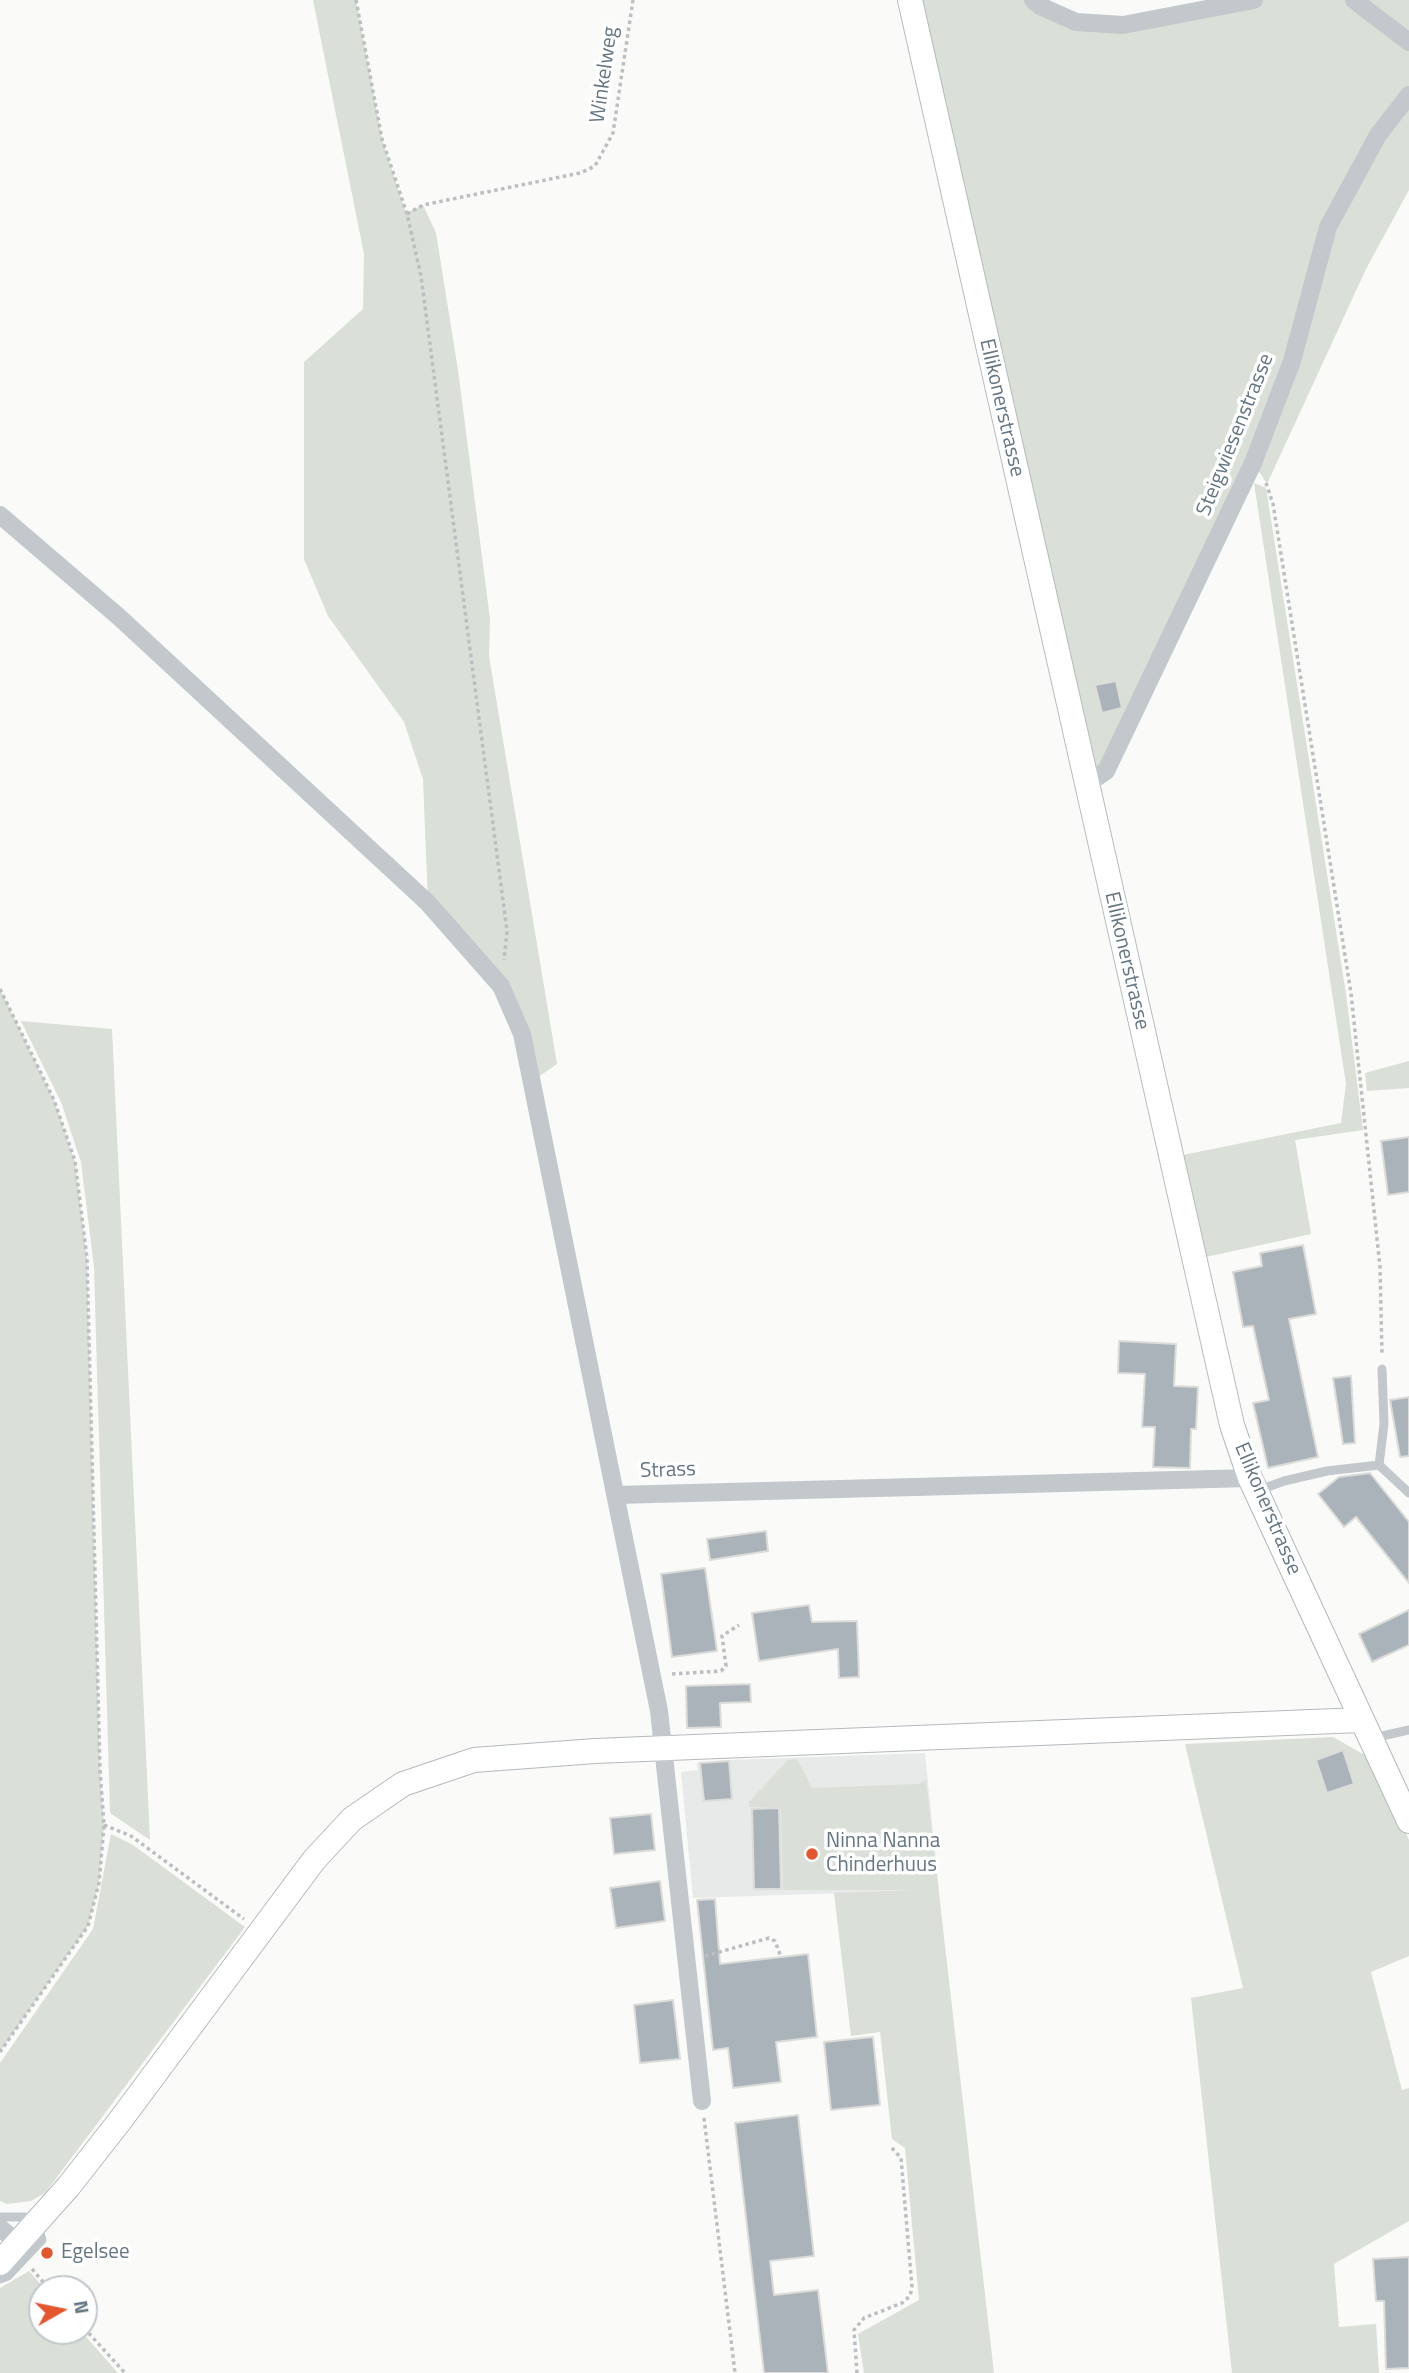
<!DOCTYPE html>
<style>
body{margin:0}
#map{position:relative;width:1409px;height:2373px;overflow:hidden;background:#fafaf8;font-family:"Titillium Web",sans-serif}
canvas{display:block}
.north{position:absolute;left:28px;top:2275px;width:70px;height:70px;box-sizing:border-box;background:#fff;border:2px solid #c1c8cd;border-radius:50%;rotate:81deg;font-size:19px;font-weight:700;line-height:28px;text-align:center;color:#657683}
.north::after{content:'';display:block;margin:auto;width:24px;height:32px;background:#e4572e;clip-path:polygon(50% 0,100% 100%,50% 72%,0 100%)}
</style>
<div id="map">
<canvas width="1409" height="2373"></canvas>
<div class="north">N</div>
</div>
<script>
const ctx = document.querySelector('canvas').getContext('2d');
ctx.lineJoin = 'round';
function paint(path, color) { ctx.fillStyle = color; ctx.fill(path, 'evenodd'); }
const poly = rows => new Path2D(rows.map(r => 'M' + r).join(''));
function stroke(path, color, width, dash) { ctx.strokeStyle = color; ctx.lineWidth = width; ctx.lineCap = dash ? 'butt' : 'round'; ctx.setLineDash(dash || []); ctx.stroke(path); }
function drawText(font, color, halo, rows, align = 'center') {
  ctx.font = font + ' "Titillium Web",sans-serif'; ctx.lineWidth = 7; ctx.setLineDash([]); ctx.textBaseline = 'middle'; ctx.strokeStyle = halo; ctx.fillStyle = color; for (const [text, x, y, turn = 0] of rows) {
    ctx.save(); ctx.translate(x, y); ctx.rotate((+turn || 0) * Math.PI / 180); ctx.textAlign = isNaN(turn) ? turn : align; if (halo) ctx.strokeText(text, 0, 0); ctx.fillText(text, 0, 0); ctx.restore();
  }
}
paint(poly([
 [925,1753,939,1890,693,1898,681,1772,698,1770,697,1763,728,1760]
]), '#e8e9e9');
paint(poly([
 [313,0,356,0,382,139,406,213,423,205,436,233,458,370,490,619,489,656,557,1064,531,1082,501,986,428,903,423,779,404,722,328,616,304,559,304,362,363,309,364,254],
 [910,0,1033,0,1076,22,1254,0,1409,0,1409,190,1366,269,1267,484,1254,464,1106,770,1087,784],
 [1254,483,1266,488,1346,994,1363,1130,1295,1140,1311,1234,1206,1257,1183,1155,1341,1123,1346,1084],
 [0,989,54,1100,75,1162,87,1258,100,1770,104,1825,99,1883,88,1926,0,2052],
 [21,1021,112,1029,150,1840,110,1813,94,1267,81,1162,61,1102],
 [1409,1061,1409,1088,1367,1091,1365,1073],
 [1333,1737,1370,1758,1409,1840,1409,1956,1371,1972,1402,2090,1409,2088,1409,2221,1334,2264,1339,2327,1376,2324,1379,2373,1232,2373,1191,1998,1243,1988,1185,1744],
 [797,1759,812,1788,918,1784,926,1780,994,2373,864,2373,858,2334,919,2300,905,2148,892,2139,880,2032,851,2036,834,1893,917,1890,783,1890,781,1807,749,1807,749,1802,788,1760],
 [111,1834,133,1845,245,1927,45,2193,31,2201,7,2204,0,2201,0,2063,93,1929],
 [29,2271,45,2289,42,2289,42,2331,81,2331,118,2373,0,2373,0,2288]
]), '#dadfd7');
const building = poly([
 [1116,681,1122,708,1102,713,1095,685,1116,681],
 [1409,1137,1409,1192,1388,1195,1381,1141,1409,1137],
 [1303,1245,1316,1314,1289,1319,1318,1457,1268,1468,1253,1403,1269,1400,1253,1326,1243,1327,1233,1272,1262,1266,1260,1253,1303,1245],
 [1119,1341,1176,1344,1174,1386,1198,1387,1196,1429,1191,1429,1190,1468,1153,1467,1155,1427,1142,1427,1145,1374,1118,1373,1119,1341],
 [1351,1376,1355,1443,1343,1444,1333,1378,1351,1376],
 [1409,1397,1409,1456,1400,1457,1390,1400,1409,1397],
 [1370,1473,1409,1522,1409,1583,1356,1517,1344,1527,1318,1494,1339,1477,1370,1473],
 [766,1531,768,1551,710,1560,707,1539,766,1531],
 [705,1568,717,1651,672,1657,661,1574,705,1568],
 [809,1605,812,1622,857,1621,859,1677,839,1678,838,1649,759,1661,752,1613,809,1605],
 [1409,1610,1409,1645,1372,1662,1359,1634,1409,1610],
 [750,1684,751,1702,720,1703,721,1727,687,1728,686,1686,750,1684],
 [1343,1750,1354,1784,1327,1793,1316,1760,1343,1750],
 [729,1761,732,1799,704,1801,700,1763,729,1761],
 [779,1808,781,1889,754,1889,752,1809,779,1808],
 [651,1814,655,1850,614,1854,610,1818,651,1814],
 [660,1881,665,1921,616,1928,610,1888,660,1881],
 [715,1899,720,1964,808,1954,817,2037,776,2042,781,2082,733,2088,728,2048,713,2050,697,1900,715,1899],
 [673,2000,680,2059,640,2063,634,2005,673,2000],
 [873,2037,880,2105,831,2110,824,2042,873,2037],
 [798,2115,814,2256,770,2261,774,2295,818,2290,828,2373,764,2373,735,2123,798,2115],
 [1409,2257,1409,2368,1386,2369,1384,2301,1376,2301,1373,2259,1409,2257]
]);
paint(building, '#aab3b9');
stroke(building, '#dcdcda', 2);
const secondary = poly([
 [910,0,1232,1425,1250,1478,1409,1821],
 [0,2263,68,2187,119,2122,314,1860,352,1819,403,1784,474,1760,595,1751,1361,1720]
]);
stroke(secondary, '#b3babf', 26);
stroke(poly([
 [356,0,382,139,407,214,421,276,507,931,504,960],
 [407,214,423,205,580,173,595,166,613,133,633,0],
 [1266,483,1273,504,1351,993,1380,1267,1382,1355],
 [0,989,54,1100,75,1161,87,1258,100,1770,104,1825,99,1883,88,1926,0,2052],
 [672,1674,721,1671,726,1666,722,1636,739,1625],
 [104,1825,131,1836,244,1919],
 [705,1956,769,1938,775,1941,781,1957],
 [704,2118,735,2373],
 [32,2269,49,2289],
 [84,2328,125,2373],
 [857,2373,854,2330,864,2318,902,2303,910,2296,912,2287,901,2158,891,2147]
]), '#bbbfc2', 3.5, [3.5, 3.5]);
stroke(poly([
 [1379,1465,1384,1424,1382,1369],
 [1257,1491,1284,1481,1327,1471,1379,1465,1409,1493],
 [1373,1738,1409,1730],
 [0,2217,25,2217,37,2223,42,2240,8,2276,0,2279]
]), '#c3c8cc', 9);
stroke(poly([
 [1033,0,1040,6,1076,22,1123,25,1254,0],
 [1354,0,1409,42],
 [0,515,119,617,428,903,501,986,522,1034,659,1711,702,2101],
 [1087,784,1106,771,1253,463,1292,361,1328,227,1378,135,1409,95],
 [616,1495,1250,1478],
 [0,2228,19,2244]
]), '#c3c8cc', 18);
stroke(secondary, '#fff', 24);
for (const [x, y, r, color] of [
 [812,1854,7,"#e4572e"],
 [47,2253,7,"#e4572e"]
]) { const dot = new Path2D(); dot.arc(x, y, r, 0, 2 * Math.PI); ctx.fillStyle = color; ctx.fill(dot); stroke(dot, '#fff', 2.5); }
drawText('21px', '#657683', '#fff', [
 ["Winkelweg",605,75,-82],
 ["Ellikonerstrasse",1001,408,77],
 ["Steigwiesenstrasse",1236,435,-68],
 ["Ellikonerstrasse",1126,961,77],
 ["Strass",668,1471,-2],
 ["Ellikonerstrasse",1267,1509,67]
]);
drawText('21px', '#657683', '#fff', [
 ["Ninna Nanna",826,1842],
 ["Chinderhuus",826,1866],
 ["Egelsee",61,2253]
], 'left');
</script>
